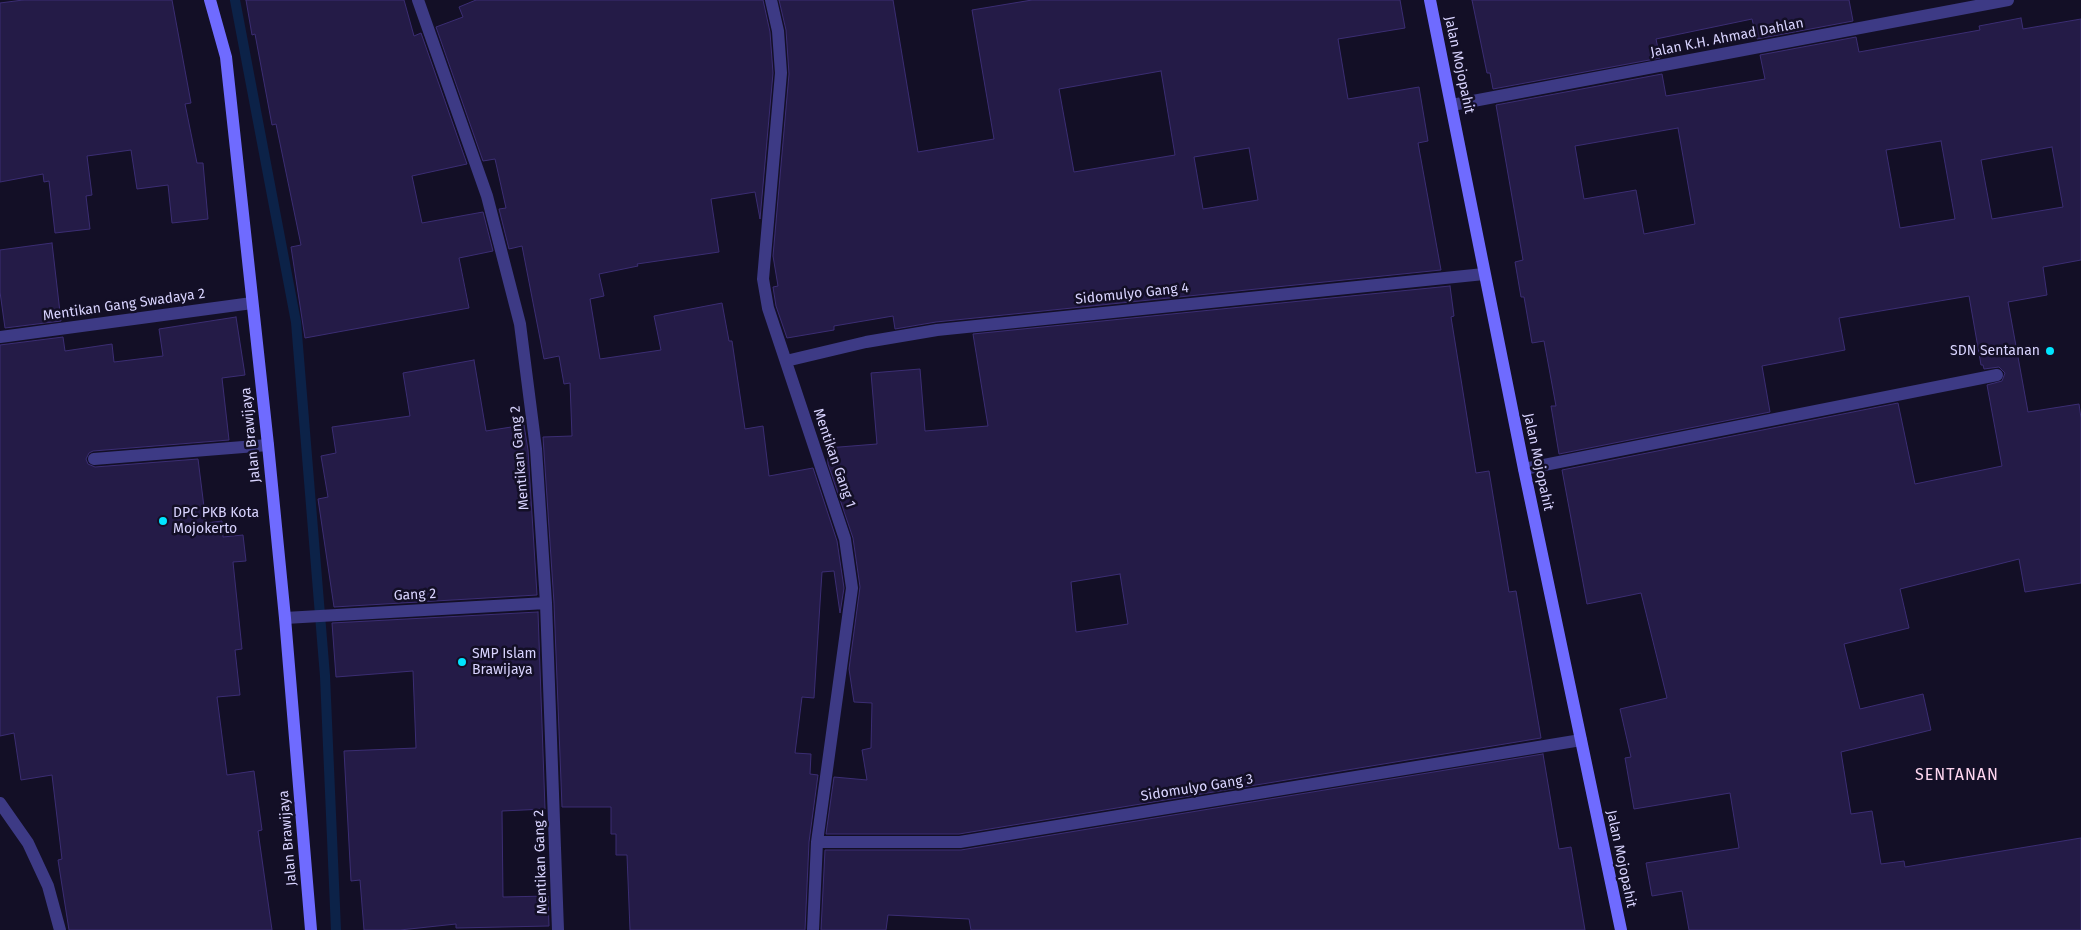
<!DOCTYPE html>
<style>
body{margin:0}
canvas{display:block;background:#130f26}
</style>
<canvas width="2081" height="930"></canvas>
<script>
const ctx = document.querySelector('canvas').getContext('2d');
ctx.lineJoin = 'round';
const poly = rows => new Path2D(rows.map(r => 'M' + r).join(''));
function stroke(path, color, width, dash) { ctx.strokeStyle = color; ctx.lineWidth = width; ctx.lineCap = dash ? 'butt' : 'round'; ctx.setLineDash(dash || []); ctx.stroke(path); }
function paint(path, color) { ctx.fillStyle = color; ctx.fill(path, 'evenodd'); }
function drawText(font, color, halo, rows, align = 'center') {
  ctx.font = font + ' "Fira Sans",sans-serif'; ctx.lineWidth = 5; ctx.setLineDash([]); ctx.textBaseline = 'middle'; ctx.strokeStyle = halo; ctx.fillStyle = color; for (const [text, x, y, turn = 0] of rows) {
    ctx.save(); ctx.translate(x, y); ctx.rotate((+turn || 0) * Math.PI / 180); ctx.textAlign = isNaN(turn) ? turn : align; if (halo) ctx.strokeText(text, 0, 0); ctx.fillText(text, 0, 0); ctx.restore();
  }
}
stroke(poly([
 [235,0,296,322,325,676,336,930]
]), '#0c2248', 10);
const building = poly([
 [23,0,172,0,191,103,185,104,197,163,203,163,208,219,172,223,168,185,137,189,131,150,87,156,92,195,86,196,90,229,55,233,49,181,44,182,43,174,0,182,0,3,23,0],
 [246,0,404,0,414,36,421,33,467,164,412,176,422,223,483,212,493,251,459,258,469,308,305,338,291,247,301,245,276,124,272,125,255,34,252,35,246,0],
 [476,0,763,0,770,32,773,73,760,219,755,192,711,199,719,252,637,264,638,266,599,274,604,296,590,299,600,359,661,350,654,316,722,303,729,341,732,341,745,429,763,426,769,476,813,468,837,541,844,588,840,613,834,571,822,572,814,698,802,697,795,753,811,754,810,774,818,775,809,842,805,930,630,930,627,855,616,855,616,834,611,834,611,807,562,807,554,603,543,437,572,436,570,383,564,384,559,356,544,359,522,246,509,249,499,209,506,208,495,159,483,161,436,27,463,17,459,7,476,0],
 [779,0,893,0,918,152,994,139,972,10,1032,0,1400,0,1405,28,1338,39,1348,99,1419,87,1428,141,1418,143,1441,270,936,322,895,329,893,316,834,326,834,330,787,338,776,306,773,287,778,286,773,256,789,74,786,30,779,0],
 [1161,71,1175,155,1074,172,1059,89,1161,71],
 [1249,148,1258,200,1203,209,1194,157,1249,148],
 [1472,0,1849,0,1853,21,1757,39,1752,19,1656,39,1660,58,1493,89,1490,73,1487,73,1472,0],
 [2021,18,2023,29,2081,19,2081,260,2043,267,2047,295,2008,302,2028,412,2079,404,2081,418,2081,583,2025,592,2019,559,1900,589,1909,628,1844,644,1860,709,1923,694,1931,730,1841,752,1851,814,1872,811,1881,864,1904,861,1905,867,2081,838,2081,930,1689,930,1682,891,1652,896,1646,863,1739,848,1730,793,1634,809,1625,758,1631,757,1620,709,1667,698,1641,593,1587,604,1562,470,1898,403,1915,484,2002,466,1987,385,2002,381,2005,373,1999,367,1984,369,1983,365,1981,365,1969,296,1839,318,1845,350,1762,366,1770,412,1559,454,1551,406,1556,406,1544,341,1532,343,1524,297,1521,297,1515,262,1523,260,1496,105,1662,74,1666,96,1765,79,1760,55,1856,37,1859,52,1980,30,1979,26,2021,18],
 [1678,128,1695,224,1644,234,1636,190,1584,199,1575,146,1678,128],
 [1941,141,1955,219,1900,228,1886,150,1941,141],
 [2052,147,2063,207,1992,219,1981,160,2052,147],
 [52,243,61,321,5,328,0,292,0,250,52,243],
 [1450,286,1454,316,1451,317,1476,473,1489,471,1509,592,1516,591,1541,738,959,834,826,834,834,777,867,780,862,750,871,748,872,703,854,702,849,669,860,587,853,538,828,464,827,448,877,444,871,373,920,369,925,431,988,426,973,334,1450,286],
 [1120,574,1128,624,1076,632,1071,582,1120,574],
 [236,317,245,375,222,378,229,440,93,451,89,453,86,459,88,464,95,467,198,459,206,523,222,521,223,537,243,535,246,561,233,562,242,649,235,650,240,695,217,697,227,775,254,771,262,830,258,831,272,930,69,930,58,860,62,859,52,775,21,780,14,733,0,736,0,345,63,337,65,351,112,344,114,362,163,356,159,329,236,317],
 [474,360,486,431,524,425,528,450,537,595,334,607,318,499,328,497,321,456,336,453,332,427,410,416,403,373,474,360],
 [538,612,545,809,502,811,503,897,548,896,549,926,456,928,456,924,400,930,364,930,360,880,351,881,344,751,416,748,413,671,336,677,332,623,538,612],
 [1543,754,1559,849,1571,847,1585,930,971,930,969,919,888,915,886,930,821,930,825,850,961,850,1543,754]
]);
paint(building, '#241b47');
stroke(building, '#3b2d73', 1);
stroke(poly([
 [1524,469,1997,375]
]), '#3d3a85', 12);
stroke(poly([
 [418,0,487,196,520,324,536,449,546,603,558,930],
 [771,0,778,31,781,73,763,279,768,308,845,539,852,588,817,842,813,930],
 [1452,105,2008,0],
 [0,337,252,303],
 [786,361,866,342,937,330,1484,274],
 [94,459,268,445],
 [285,618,546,603],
 [0,803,28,843,48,886,60,930],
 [817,842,960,842,1581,740]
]), '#3d3a85', 12);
stroke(poly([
 [210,0,226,57,268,445,285,618,311,930],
 [1430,0,1524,469,1621,930]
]), '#6f6bff', 12);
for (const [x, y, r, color] of [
 [2050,351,5,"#00e5ff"],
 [163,521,5,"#00e5ff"],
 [462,662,5,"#00e5ff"]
]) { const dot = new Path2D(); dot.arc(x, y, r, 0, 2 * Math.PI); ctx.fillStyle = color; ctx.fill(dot); stroke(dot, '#130f26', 2); }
drawText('14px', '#d9d4ff', '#130f26', [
 ["Jalan K.H. Ahmad Dahlan",1727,38,-11],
 ["Jalan Mojopahit",1459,65,78],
 ["Sidomulyo Gang 4",1132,294,-6],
 ["Mentikan Gang Swadaya 2",124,305,-8],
 ["Jalan Brawijaya",251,435,-96],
 ["Mentikan Gang 2",520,458,-95],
 ["Mentikan Gang 1",834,458,71],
 ["Jalan Mojopahit",1538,462,78],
 ["Gang 2",415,595,-3],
 ["Sidomulyo Gang 3",1197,788,-9],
 ["Jalan Brawijaya",288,838,-95],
 ["Jalan Mojopahit",1621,859,78],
 ["Mentikan Gang 2",541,862,-92]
]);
drawText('14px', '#d9d4ff', '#130f26', [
 ["SDN Sentanan",2040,351,"right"],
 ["DPC PKB Kota",173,513],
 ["Mojokerto",173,529],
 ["SMP Islam",472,654],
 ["Brawijaya",472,670]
], 'left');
ctx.letterSpacing = '1px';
drawText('16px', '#ffd6f0', '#130f26', [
 ["SENTANAN",1957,776]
]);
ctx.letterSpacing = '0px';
</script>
